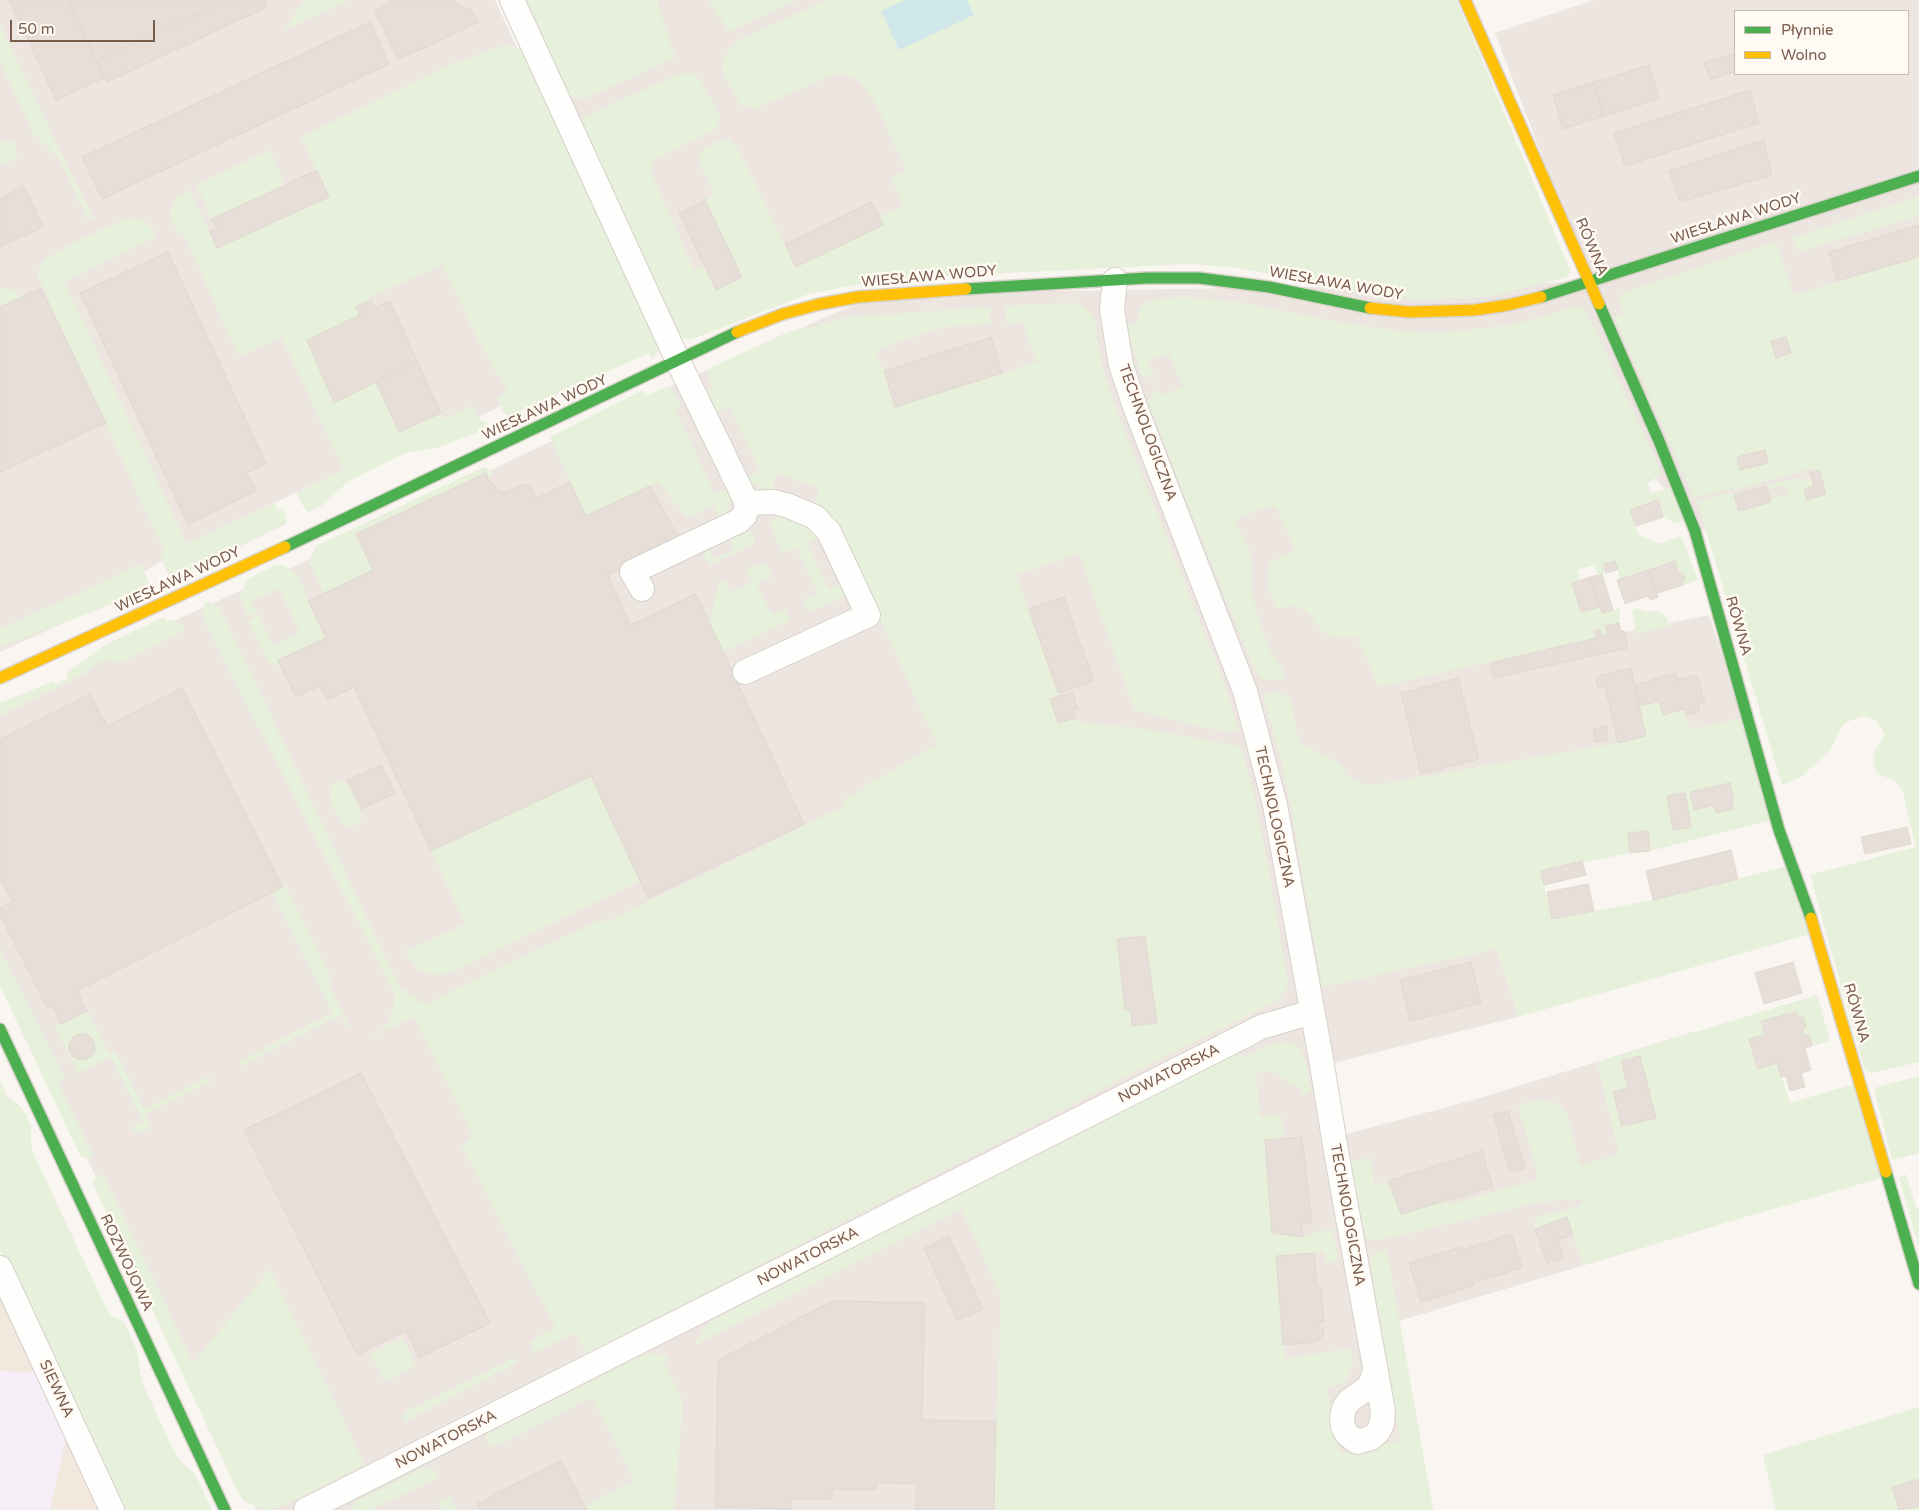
<!DOCTYPE html>
<meta charset="utf-8">
<style>
body{margin:0}
#map{position:relative;width:1919px;height:1510px;overflow:hidden;background:#f9f5f0;font-family:"Varela Round",sans-serif}
canvas{display:block}
.legend{position:absolute;left:1734px;top:10px;width:175px;height:65px;box-sizing:border-box;background:#fffaf3;border:1px solid #cabbb1;margin:0;padding:6px 9px;list-style:none;font-size:15px;color:#7a5c4d}
.legend li{display:flex;align-items:center;gap:10px;height:25px}
.legend b{width:25px;border:1px solid #cabbb1}
.scale{position:absolute;left:10px;top:20px;width:145px;height:22px;box-sizing:border-box;border:2px solid #7a5c4d;border-top:0;padding-left:6px;font-size:15px;line-height:18px;white-space:nowrap;color:#7a5c4d;-webkit-text-stroke:4px #fffaf3;paint-order:stroke}
</style>
<div id="map">
<canvas width="1919" height="1510"></canvas>
<ul class="legend">
<li><b style="height:6px;background:#4caf50"></b>Płynnie</li>
<li><b style="height:6px;background:#ffc107"></b>Wolno</li>
</ul>
<div class="scale">50 m</div>
</div>
<script>
const ctx = document.querySelector('canvas').getContext('2d');
ctx.lineJoin = 'round';
function paint(path, color) { ctx.fillStyle = color; ctx.fill(path, 'evenodd'); }
const poly = rows => new Path2D(rows.map(r => 'M' + r).join(''));
function stroke(path, color, width, dash) { ctx.strokeStyle = color; ctx.lineWidth = width; ctx.lineCap = dash ? 'butt' : 'round'; ctx.setLineDash(dash || []); ctx.stroke(path); }
function drawText(font, color, halo, rows, align = 'center') {
  ctx.font = font + ' "Varela Round",sans-serif'; ctx.lineWidth = 5; ctx.setLineDash([]); ctx.textBaseline = 'middle'; ctx.strokeStyle = halo; ctx.fillStyle = color; for (const [text, x, y, turn = 0] of rows) {
    ctx.save(); ctx.translate(x, y); ctx.rotate((+turn || 0) * Math.PI / 180); ctx.textAlign = isNaN(turn) ? turn : align; if (halo) ctx.strokeText(text, 0, 0); ctx.fillText(text, 0, 0); ctx.restore();
  }
}
paint(poly([
 [0,1275,104,1510,0,1510]
]), '#f2e8de');
paint(poly([
 [0,0,495,0,651,335,448,431,427,431,187,544,72,619,0,652],
 [522,0,1002,0,922,195,873,245,676,332],
 [1594,0,1919,0,1919,473,1695,531,1646,464,1355,336,1596,638,1709,615,1743,718,1354,802,1497,949,1518,1017,1334,1063,1342,1135,1470,1101,1693,1032,1738,1219,1399,1321,1433,1510,257,1510,243,1490,0,973,0,712,72,677,143,635,310,559,356,534,613,412,878,294,1590,282,1495,33],
 [1735,11,1908,11,1908,74,1735,74]
]), '#ede5e0');
paint(poly([
 [0,1371,38,1372,68,1429,50,1510,0,1510]
]), '#f6eef6');
paint(poly([
 [305,0,349,0,282,31],
 [522,0,660,0,657,2,675,57,587,98,573,97,567,94],
 [708,0,795,0,729,32],
 [826,0,1457,0,1570,270,1570,273,1567,277,1494,296,1426,300,1382,298,1240,268,1189,264,891,279,811,293,690,340,684,339,680,337,580,123,582,119,591,114,678,74,693,73,700,79,720,116,718,126,711,132,656,159,653,163,651,172,694,270,704,266,716,290,742,277,705,200,715,195,698,158,706,147,721,140,730,140,739,150,796,267,882,226,879,217,903,205,891,178,907,170,873,99,859,81,846,75,837,74,829,76,755,109,740,104,722,71,722,63,726,55,731,47,740,40],
 [0,24,45,120,94,220,87,218,85,214,62,165,51,150,34,135,0,62],
 [501,46,513,46,520,49,526,56,660,343,660,350,652,360,649,353,509,416,504,413,497,398,508,392,481,346,442,265,370,297,371,300,356,307,360,315,335,402,376,382,399,432,441,413,444,419,472,406,482,422,486,421,488,429,436,448,405,453,349,481,321,506,308,512,301,503,297,493,344,470,281,337,239,357,185,237,178,232,172,222,170,214,171,207,177,197,189,190,217,248,329,197,301,137,447,66],
 [8,141,13,142,18,157,0,166,0,143],
 [269,150,285,185,212,219,196,185],
 [1919,196,1919,216,1798,252,1792,238],
 [127,218,135,218,144,221,152,229,156,237,64,281,187,544,275,503,277,510,281,508,284,510,287,522,286,524,174,578,171,577,168,574,160,555,165,553,38,277,39,266,46,258,83,238],
 [1776,242,1794,295,1919,257,1919,1062,1872,1073,1865,1070,1810,875,1916,847,1902,789,1893,780,1879,774,1875,769,1873,760,1875,751,1885,735,1876,720,1863,716,1847,722,1842,727,1830,750,1801,777,1782,785,1697,501,1731,492,1734,495,1739,511,1771,502,1770,499,1789,494,1787,485,1767,489,1766,486,1798,477,1800,481,1811,478,1814,486,1804,490,1807,500,1826,494,1819,471,1813,472,1812,468,1736,490,1731,489,1694,498,1614,317,1623,314,1618,300,1625,292],
 [0,289,13,289,22,297,0,307],
 [1184,297,1238,302,1339,322,1400,331,1440,333,1504,326,1536,319,1577,306,1583,308,1594,327,1662,474,1648,483,1650,492,1654,493,1674,486,1687,520,1675,523,1663,517,1657,501,1630,510,1638,534,1659,544,1681,536,1698,580,1683,585,1682,581,1685,579,1683,573,1679,574,1675,561,1620,579,1615,561,1604,564,1606,573,1598,575,1594,565,1577,570,1580,581,1572,584,1581,612,1600,607,1602,613,1620,608,1619,623,1606,626,1608,635,1602,636,1600,629,1594,631,1596,638,1379,687,1357,637,1341,638,1328,636,1318,627,1309,614,1301,608,1293,606,1276,608,1268,587,1269,563,1295,550,1276,507,1261,509,1234,520,1251,552,1252,593,1262,630,1270,651,1284,671,1284,678,1278,680,1262,679,1254,669,1184,495,1148,400,1159,389,1161,395,1183,387,1169,354,1148,360,1155,379,1141,375,1129,334,1129,324,1137,323,1139,309,1144,304,1155,299],
 [1069,303,1078,304,1084,306,1094,318,1101,361,1111,396,1224,683,1238,729,1235,732,1220,731,1138,711,1133,707,1079,553,1016,575,1059,696,1050,699,1055,716,1058,723,1076,718,1078,722,1145,729,1239,746,1242,749,1254,794,1268,866,1288,983,1286,990,1278,1000,1268,1006,1153,1063,586,1354,575,1333,535,1353,530,1342,555,1327,461,1145,467,1142,472,1134,414,1017,370,1038,382,1030,389,1021,394,1002,394,993,206,624,202,612,205,602,212,603,221,610,400,988,414,996,419,1002,430,1004,449,992,602,919,605,923,842,807,847,798,864,788,873,781,937,745,838,526,823,508,814,505,819,488,777,473,772,491,749,483,745,479,760,471,730,407,715,413,705,392,712,388,707,375,710,368,786,333,849,317,990,307,990,324,943,327,876,350,896,407,1037,362,1022,322,1006,324,1006,306],
 [665,387,672,389,681,406,675,409,715,494,729,487,732,498,731,505,727,512,720,519,713,505,687,518,658,482,586,516,550,437,643,390,646,396],
 [484,467,492,471,493,475,490,478,488,479,486,474,373,570,324,593,310,564,310,559,316,546],
 [782,514,810,522,821,536,807,543,829,589,842,583,848,594,809,612,803,601,818,594,796,547,783,553,770,526,771,521],
 [744,529,748,530,754,536,755,540,752,545,710,565,702,549,708,547,714,559,734,550,728,536],
 [763,563,766,564,772,576,756,583,772,615,786,609,791,620,723,652,709,623,719,583,724,579,731,592,752,583,746,569],
 [141,564,149,582,149,586,143,591,92,612,0,647,0,623,3,628],
 [275,565,283,565,294,571,300,580,326,638,278,660,280,666,268,662,248,620,259,615,273,646,300,633,279,589,251,601,257,612,247,617,240,598,247,579],
 [1637,608,1646,612,1655,611,1664,614,1671,626,1634,634,1635,625,1632,612],
 [164,617,165,620,177,621,183,626,184,631,121,663,103,660,84,674,0,716,0,703,54,681,55,684,68,678,67,673,103,646],
 [1272,692,1284,694,1289,698,1292,704,1297,735,1301,743,1340,764,1348,776,1362,784,1380,784,1618,743,1646,736,1639,706,1659,701,1663,715,1684,709,1690,729,1743,718,1771,820,1650,851,1647,831,1628,833,1630,853,1541,871,1552,919,1653,900,1788,866,1810,934,1518,1017,1497,949,1322,987,1290,802,1282,764,1264,699,1267,694],
 [591,776,640,881,450,973,440,975,430,974,419,970,404,952,465,924,431,851],
 [338,781,342,781,349,785,361,809,361,820,354,826,346,826,342,823,331,803,329,789,331,786],
 [285,885,332,979,327,982,350,1026,347,1028,340,1015,241,1066,240,1061,242,1060,333,1012,272,892],
 [0,950,65,1079,58,1082,94,1157,84,1158,80,1155,0,986],
 [1817,995,1830,1041,1812,1046,1809,1035,1805,1036,1802,1028,1803,1017,1798,1019,1796,1012,1761,1021,1765,1035,1750,1039,1758,1068,1777,1063,1790,1103,1854,1084,1882,1178,1738,1219,1583,1265,1567,1218,1535,1229,1534,1223,1536,1219,1544,1215,1580,1206,1583,1203,1580,1198,1536,1203,1394,1237,1377,1240,1365,1238,1351,1162,1370,1157,1375,1185,1388,1181,1401,1214,1447,1200,1452,1204,1539,1179,1518,1105,1535,1100,1553,1102,1563,1109,1567,1115,1580,1166,1619,1154,1597,1062],
 [87,1011,109,1053,115,1050,144,1109,205,1078,210,1077,213,1080,145,1114,152,1128,136,1133,130,1128,143,1121,111,1057,78,1073,55,1027],
 [1284,1042,1292,1043,1302,1051,1306,1063,1311,1092,1302,1095,1301,1090,1272,1071,1256,1071,1260,1116,1275,1115,1280,1117,1283,1122,1284,1138,1265,1140,1272,1233,1303,1237,1316,1232,1332,1229,1339,1259,1335,1262,1326,1263,1324,1252,1276,1256,1285,1358,1352,1349,1353,1366,1345,1381,1327,1389,1340,1453,1400,1441,1370,1263,1372,1256,1379,1252,1387,1249,1433,1510,993,1510,1001,1295,961,1209,695,1345,701,1331,711,1321,1239,1051,1243,1058,1270,1044],
 [1919,1076,1919,1153,1892,1160,1874,1088],
 [0,1081,7,1096,22,1108,31,1126,31,1145,34,1155,106,1308,111,1315,125,1323,137,1351,142,1382,170,1443,180,1460,195,1474,212,1510,117,1510,0,1249],
 [103,1173,193,1363,270,1269,365,1465,279,1508,265,1510,244,1501,238,1492,93,1184,93,1180],
 [1906,1174,1916,1208,1919,1208,1919,1247,1899,1178],
 [402,1338,416,1365,385,1381,370,1354],
 [652,1353,665,1355,670,1358,664,1362,683,1402,674,1510,587,1510,585,1506,635,1481,592,1397,491,1448,485,1436,640,1356],
 [512,1359,519,1362,403,1423,402,1418,406,1412],
 [1919,1407,1919,1510,1776,1510,1763,1455],
 [425,1467,435,1470,440,1477,371,1510,351,1510,355,1502],
 [450,1496,457,1510,442,1510,439,1503]
]), '#e7f0db');
paint(poly([
 [905,0,967,0,974,15,899,50,881,11]
]), '#d0e8ea');
const building = poly([
 [9,0,68,0,104,78,56,100,9,0],
 [68,0,227,0,97,61,68,0],
 [227,0,264,0,267,7,107,82,97,61,227,0],
 [393,0,423,0,424,2,428,0,451,0,467,9,469,8,479,22,398,60,375,11,393,0],
 [370,22,389,64,102,199,82,157,370,22],
 [1735,53,1735,72,1710,80,1704,63,1735,53],
 [1649,65,1659,99,1604,116,1594,82,1649,65],
 [1594,82,1604,116,1563,129,1553,95,1594,82],
 [1750,90,1759,123,1625,166,1614,133,1750,90],
 [1764,140,1772,175,1680,202,1669,171,1764,140],
 [317,170,329,197,217,248,210,232,217,229,212,219,317,170],
 [24,186,43,227,0,247,0,198,24,186],
 [705,200,742,277,716,290,679,213,705,200],
 [872,202,883,225,796,267,785,244,872,202],
 [1919,225,1919,257,1837,281,1829,252,1919,225],
 [168,252,266,463,247,473,257,490,188,525,80,293,168,252],
 [41,288,106,423,0,472,0,307,41,288],
 [371,300,374,308,390,301,417,361,334,403,307,340,360,315,356,307,371,300],
 [991,337,1002,373,895,407,884,371,991,337],
 [1786,337,1791,353,1776,358,1771,341,1786,337],
 [417,361,441,413,399,432,376,382,417,361],
 [1765,450,1768,463,1740,470,1737,457,1765,450],
 [1819,470,1826,494,1807,500,1804,489,1814,486,1810,473,1819,470],
 [486,473,490,484,492,483,498,491,506,492,524,484,531,487,536,498,570,482,586,516,650,486,680,540,608,575,630,625,696,594,804,824,648,898,591,776,431,851,354,687,327,700,320,686,296,697,278,660,326,638,308,601,373,570,356,534,486,473],
 [1766,486,1771,502,1739,511,1734,495,1766,486],
 [1658,500,1663,517,1636,526,1630,510,1658,500],
 [1615,561,1618,569,1606,573,1604,564,1615,561],
 [1675,561,1679,574,1683,573,1685,580,1682,581,1683,585,1657,593,1649,570,1675,561],
 [1649,570,1658,597,1650,600,1648,596,1625,604,1617,580,1649,570],
 [1602,574,1613,610,1602,613,1590,577,1602,574],
 [1590,577,1600,607,1581,612,1572,583,1590,577],
 [1064,597,1094,681,1058,693,1029,609,1064,597],
 [1619,623,1621,631,1624,631,1628,648,1494,678,1490,663,1596,638,1594,631,1600,629,1602,636,1608,635,1605,626,1619,623],
 [1631,668,1646,736,1618,743,1605,687,1598,688,1596,680,1601,675,1631,668],
 [1675,673,1677,680,1697,675,1705,703,1698,705,1700,711,1686,715,1684,709,1663,715,1659,701,1639,706,1635,685,1675,673],
 [1458,678,1479,759,1421,774,1401,693,1458,678],
 [182,688,283,887,77,991,87,1011,61,1024,52,1006,47,1008,0,915,0,908,12,902,0,879,0,739,90,694,107,726,182,688],
 [1073,692,1078,709,1073,710,1076,718,1058,723,1050,699,1073,692],
 [1606,726,1608,740,1595,742,1593,729,1606,726],
 [381,765,395,793,361,809,347,780,381,765],
 [1730,783,1734,800,1732,801,1733,809,1716,813,1714,805,1694,810,1690,792,1730,783],
 [1685,793,1691,827,1673,830,1667,796,1685,793],
 [1907,827,1911,844,1865,854,1861,837,1907,827],
 [1648,831,1650,851,1630,853,1628,833,1648,831],
 [1731,850,1738,879,1653,900,1646,871,1731,850],
 [1582,861,1586,875,1544,885,1541,871,1582,861],
 [1588,884,1594,911,1552,919,1547,892,1588,884],
 [1145,936,1157,1023,1132,1026,1131,1011,1125,1010,1117,939,1145,936],
 [1471,962,1481,1003,1410,1021,1400,980,1471,962],
 [1793,962,1802,993,1764,1004,1755,973,1793,962],
 [1796,1012,1798,1019,1803,1017,1806,1027,1802,1028,1805,1036,1809,1035,1812,1046,1805,1048,1811,1070,1801,1073,1805,1087,1790,1091,1786,1076,1781,1077,1777,1063,1758,1069,1749,1039,1765,1035,1761,1021,1796,1012],
 '69 1047a13 13 0 1 1 26 0a13 13 0 1 1-26 0Z',
 [1640,1056,1656,1118,1622,1126,1613,1092,1628,1088,1621,1061,1640,1056],
 [361,1073,490,1323,419,1358,406,1331,357,1355,244,1130,361,1073],
 [1508,1111,1525,1168,1510,1172,1493,1115,1508,1111],
 [1302,1137,1312,1223,1302,1223,1303,1237,1272,1233,1265,1140,1302,1137],
 [1482,1151,1493,1187,1401,1214,1388,1181,1482,1151],
 [1567,1217,1573,1235,1558,1240,1564,1258,1547,1263,1535,1229,1567,1217],
 [1512,1234,1522,1268,1472,1283,1473,1286,1421,1302,1409,1263,1461,1247,1462,1250,1512,1234],
 [949,1236,983,1309,957,1321,924,1248,949,1236],
 [1314,1253,1317,1287,1321,1287,1324,1322,1319,1323,1320,1328,1323,1328,1324,1334,1317,1342,1283,1345,1276,1256,1314,1253],
 [833,1301,925,1303,922,1420,996,1421,994,1510,916,1510,916,1484,877,1483,877,1490,832,1489,832,1499,791,1499,791,1509,715,1507,718,1360,833,1301],
 [561,1460,587,1510,480,1510,477,1504,561,1460],
 [1919,1479,1919,1506,1899,1510,1892,1487,1919,1479]
]);
paint(building, '#e6ded7');
stroke(building, '#e2d8d2', 1);
const street = poly([
 [512,0,678,361,747,503,745,515,739,521,632,572,642,589],
 [1115,280,1112,310,1121,365,1134,404,1245,691,1275,805,1321,1059,1337,1157,1383,1411,1382,1424,1378,1432,1371,1438,1357,1442,1347,1434,1343,1427,1342,1417,1344,1408,1349,1401,1370,1386,1375,1371],
 [745,672,868,615,829,532,815,517,789,506,774,502,747,503],
 [0,1268,112,1510],
 [306,1510,1242,1037,1261,1027,1312,1012]
]);
const fast = poly([
 [966,289,1147,278,1199,278,1269,287,1370,308],
 [1541,297,1919,176],
 [1599,304,1659,441,1695,531,1779,830,1811,918],
 [285,547,737,332],
 [0,1029,225,1510],
 [1886,1172,1919,1284]
]);
const slow = poly([
 [1465,0,1599,304],
 [1370,308,1409,312,1475,310,1508,305,1541,297],
 [737,332,783,314,820,304,858,297,966,289],
 [0,678,285,547],
 [1811,918,1886,1172]
]);
stroke(street, '#d7d1cb', 26);
stroke(fast, '#d9d2cb', 14);
stroke(slow, '#d9d2cb', 14);
stroke(street, '#fefefd', 24);
stroke(fast, '#4caf50', 11);
stroke(slow, '#ffc107', 11);
drawText('15px', '#7a5c4d', '#fffaf3', [
 ["WIESŁAWA WODY",1736,219,-18],
 ["RÓWNA",1591,247,67],
 ["WIESŁAWA WODY",929,277,-5],
 ["WIESŁAWA WODY",1336,284,10],
 ["WIESŁAWA WODY",545,408,-25],
 ["TECHNOLOGICZNA",1147,433,70],
 ["WIESŁAWA WODY",178,580,-25],
 ["RÓWNA",1738,626,74],
 ["TECHNOLOGICZNA",1274,817,78],
 ["RÓWNA",1856,1013,74],
 ["NOWATORSKA",1169,1074,-27],
 ["TECHNOLOGICZNA",1347,1215,80],
 ["NOWATORSKA",808,1257,-27],
 ["ROZWOJOWA",126,1263,65],
 ["SIEWNA",56,1389,65],
 ["NOWATORSKA",446,1440,-27]
]);
</script>
